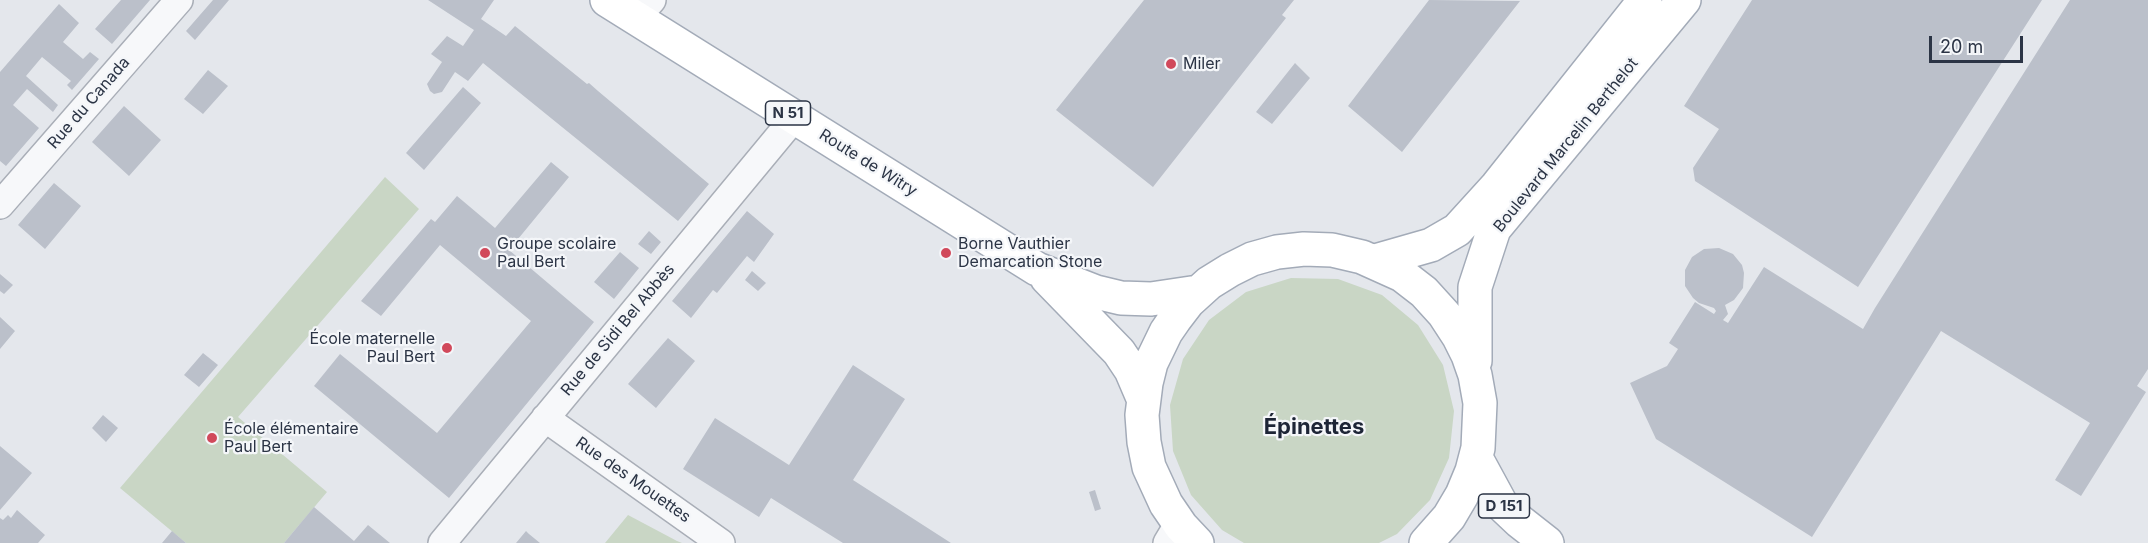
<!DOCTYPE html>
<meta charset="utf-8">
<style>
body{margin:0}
#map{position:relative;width:2148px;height:543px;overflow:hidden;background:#e4e7ec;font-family:Inter,sans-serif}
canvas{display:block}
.scale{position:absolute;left:1929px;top:36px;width:94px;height:27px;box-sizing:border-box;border:3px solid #2b3445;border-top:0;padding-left:8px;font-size:18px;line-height:21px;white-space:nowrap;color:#2b3445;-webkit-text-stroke:4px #f4f6f9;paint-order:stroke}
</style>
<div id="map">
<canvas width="2148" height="543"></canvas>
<div class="scale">20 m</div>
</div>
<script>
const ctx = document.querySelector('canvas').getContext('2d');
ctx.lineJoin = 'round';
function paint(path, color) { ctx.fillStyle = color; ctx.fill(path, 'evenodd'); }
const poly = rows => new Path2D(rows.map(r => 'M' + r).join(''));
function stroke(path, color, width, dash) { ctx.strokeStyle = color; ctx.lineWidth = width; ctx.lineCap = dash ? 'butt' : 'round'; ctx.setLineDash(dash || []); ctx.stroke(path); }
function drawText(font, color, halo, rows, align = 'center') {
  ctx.font = font + ' Inter,sans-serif'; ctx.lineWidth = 4.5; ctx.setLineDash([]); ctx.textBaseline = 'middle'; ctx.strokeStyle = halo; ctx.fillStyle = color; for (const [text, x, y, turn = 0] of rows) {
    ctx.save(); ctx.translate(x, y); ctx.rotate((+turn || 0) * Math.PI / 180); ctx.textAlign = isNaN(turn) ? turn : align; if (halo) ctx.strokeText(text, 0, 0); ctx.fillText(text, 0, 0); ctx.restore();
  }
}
paint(poly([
 [385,177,419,209,238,417,327,492,284,543,186,543,120,488],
 [1291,278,1338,279,1382,295,1418,325,1443,365,1454,411,1449,458,1430,500,1397,534,1379,543,1244,543,1222,530,1191,495,1173,451,1170,405,1183,359,1209,320,1246,292],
 [628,515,677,541,682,543,605,543]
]), '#c9d6c5');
paint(poly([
 [121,0,150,0,112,44,95,29],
 [213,0,229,0,195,40,186,31],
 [428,0,494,0,481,19,506,36,515,26,587,84,589,83,598,91,709,184,678,221,483,63,468,81,455,72,442,92,434,94,430,91,427,84,442,62,431,54,447,36,463,46,474,30],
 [1144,0,1294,0,1282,15,1286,18,1153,187,1056,110],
 [1429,0,1520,1,1402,152,1348,106],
 [1752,0,2042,0,1858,287,1695,181,1693,168,1719,129,1684,106],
 [2070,0,2148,0,2148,369,2137,386,2146,392,2081,496,2055,480,2090,423,1941,331,1812,537,1656,439,1630,383,1667,366,1678,349,1669,343,1695,302,1714,314,1716,311,1714,308,1699,303,1693,298,1685,286,1685,270,1692,257,1704,249,1719,248,1733,254,1742,265,1744,273,1743,288,1734,300,1725,305,1728,314,1723,320,1728,323,1764,267,1863,329,1875,308],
 [59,4,79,23,63,42,83,59,90,52,99,59,72,90,67,85,71,81,42,57,26,76,58,105,53,112,27,89,13,105,39,128,6,166,0,161,0,72],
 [1295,63,1310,78,1272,124,1256,112],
 [208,70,228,86,203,114,184,99],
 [463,87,481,103,424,170,406,153],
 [124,106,161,140,129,176,92,142],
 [551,162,569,177,509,250,594,322,449,498,314,386,340,354,437,433,531,321,440,245,381,316,361,301,431,219,435,222,457,196,495,228],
 [54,183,81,206,45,249,18,225],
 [747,211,774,234,754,262,747,256,717,293,713,290,691,318,672,301],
 [649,231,661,242,651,254,638,244],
 [620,252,639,268,614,299,594,282],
 [752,271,766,283,758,291,745,280],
 [0,274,13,285,4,294,0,291],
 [0,317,15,331,0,349],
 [668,338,695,361,656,408,628,384],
 [203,353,218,365,199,387,184,375],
 [853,365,905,399,853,480,951,543,843,543,771,498,759,517,683,469,715,418,789,465],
 [103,415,118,428,106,442,92,428],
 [0,446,32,473,0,510],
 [1095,490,1101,509,1095,511,1089,492],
 [314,507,354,541,368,525,390,543,284,543],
 [17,510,45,535,38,543,0,543,0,518,3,520,8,515,11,518],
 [172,531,186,543,162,543],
 [526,531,529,534,540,543,516,543]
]), '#bbc0ca');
const street = poly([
 [636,18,652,0],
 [0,205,179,0],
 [545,418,721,543],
 [442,543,795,117],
 [1167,543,1179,523]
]);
const primary = poly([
 [607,0,1037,269,1096,292,1121,298,1151,299,1198,292],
 [1375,261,1431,245,1457,230,1497,186,1645,0],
 [1047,278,1119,352,1131,370,1143,398],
 [1475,361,1475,287,1494,229,1684,0],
 [1476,458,1501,504,1519,521,1547,543],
 [1197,543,1181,526,1166,504,1149,467,1144,442,1142,415,1146,383,1151,363,1166,332,1175,319,1188,302,1209,283,1230,270,1252,259,1277,252,1304,249,1332,250,1362,257,1402,275,1424,292,1444,314,1459,337,1468,355,1475,375,1480,403,1478,448,1472,471,1462,495,1449,517,1426,543]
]);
stroke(street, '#a9aeb7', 30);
stroke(primary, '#a3abb8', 36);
stroke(street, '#f7f8fa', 27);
stroke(primary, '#fff', 33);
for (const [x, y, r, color] of [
 [1171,64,6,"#d1495b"],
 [485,253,6,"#d1495b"],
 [946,253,6,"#d1495b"],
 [447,348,6,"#d1495b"],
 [212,438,6,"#d1495b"]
]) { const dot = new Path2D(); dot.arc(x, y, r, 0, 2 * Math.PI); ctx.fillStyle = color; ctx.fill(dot); stroke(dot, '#f4f6f9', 2); }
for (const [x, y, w] of [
 [788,113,45],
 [1504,506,51]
]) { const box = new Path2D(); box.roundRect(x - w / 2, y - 12, w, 24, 4.5); ctx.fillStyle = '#f4f6f9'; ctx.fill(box); stroke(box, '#2b3445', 1.5); }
drawText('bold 15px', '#2b3445', null, [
 ["N 51",788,113],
 ["D 151",1504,506]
]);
drawText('16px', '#2b3445', '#f4f6f9', [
 ["Miler",1183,64],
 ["Groupe scolaire",497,244],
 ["Paul Bert",497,262],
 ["Borne Vauthier",958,244],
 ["Demarcation Stone",958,262],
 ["École maternelle",435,339,"right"],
 ["Paul Bert",435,357,"right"],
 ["École élémentaire",224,429],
 ["Paul Bert",224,447]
], 'left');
drawText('16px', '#2b3445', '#f4f6f9', [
 ["Rue du Canada",89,103,-49],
 ["Boulevard Marcelin Berthelot",1566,145,-51],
 ["Route de Witry",868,163,32],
 ["Rue de Sidi Bel Abbès",618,330,-50],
 ["Rue des Mouettes",633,480,35]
]);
drawText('bold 22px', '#1d2536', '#f4f6f9', [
 ["Épinettes",1314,427]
]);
</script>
